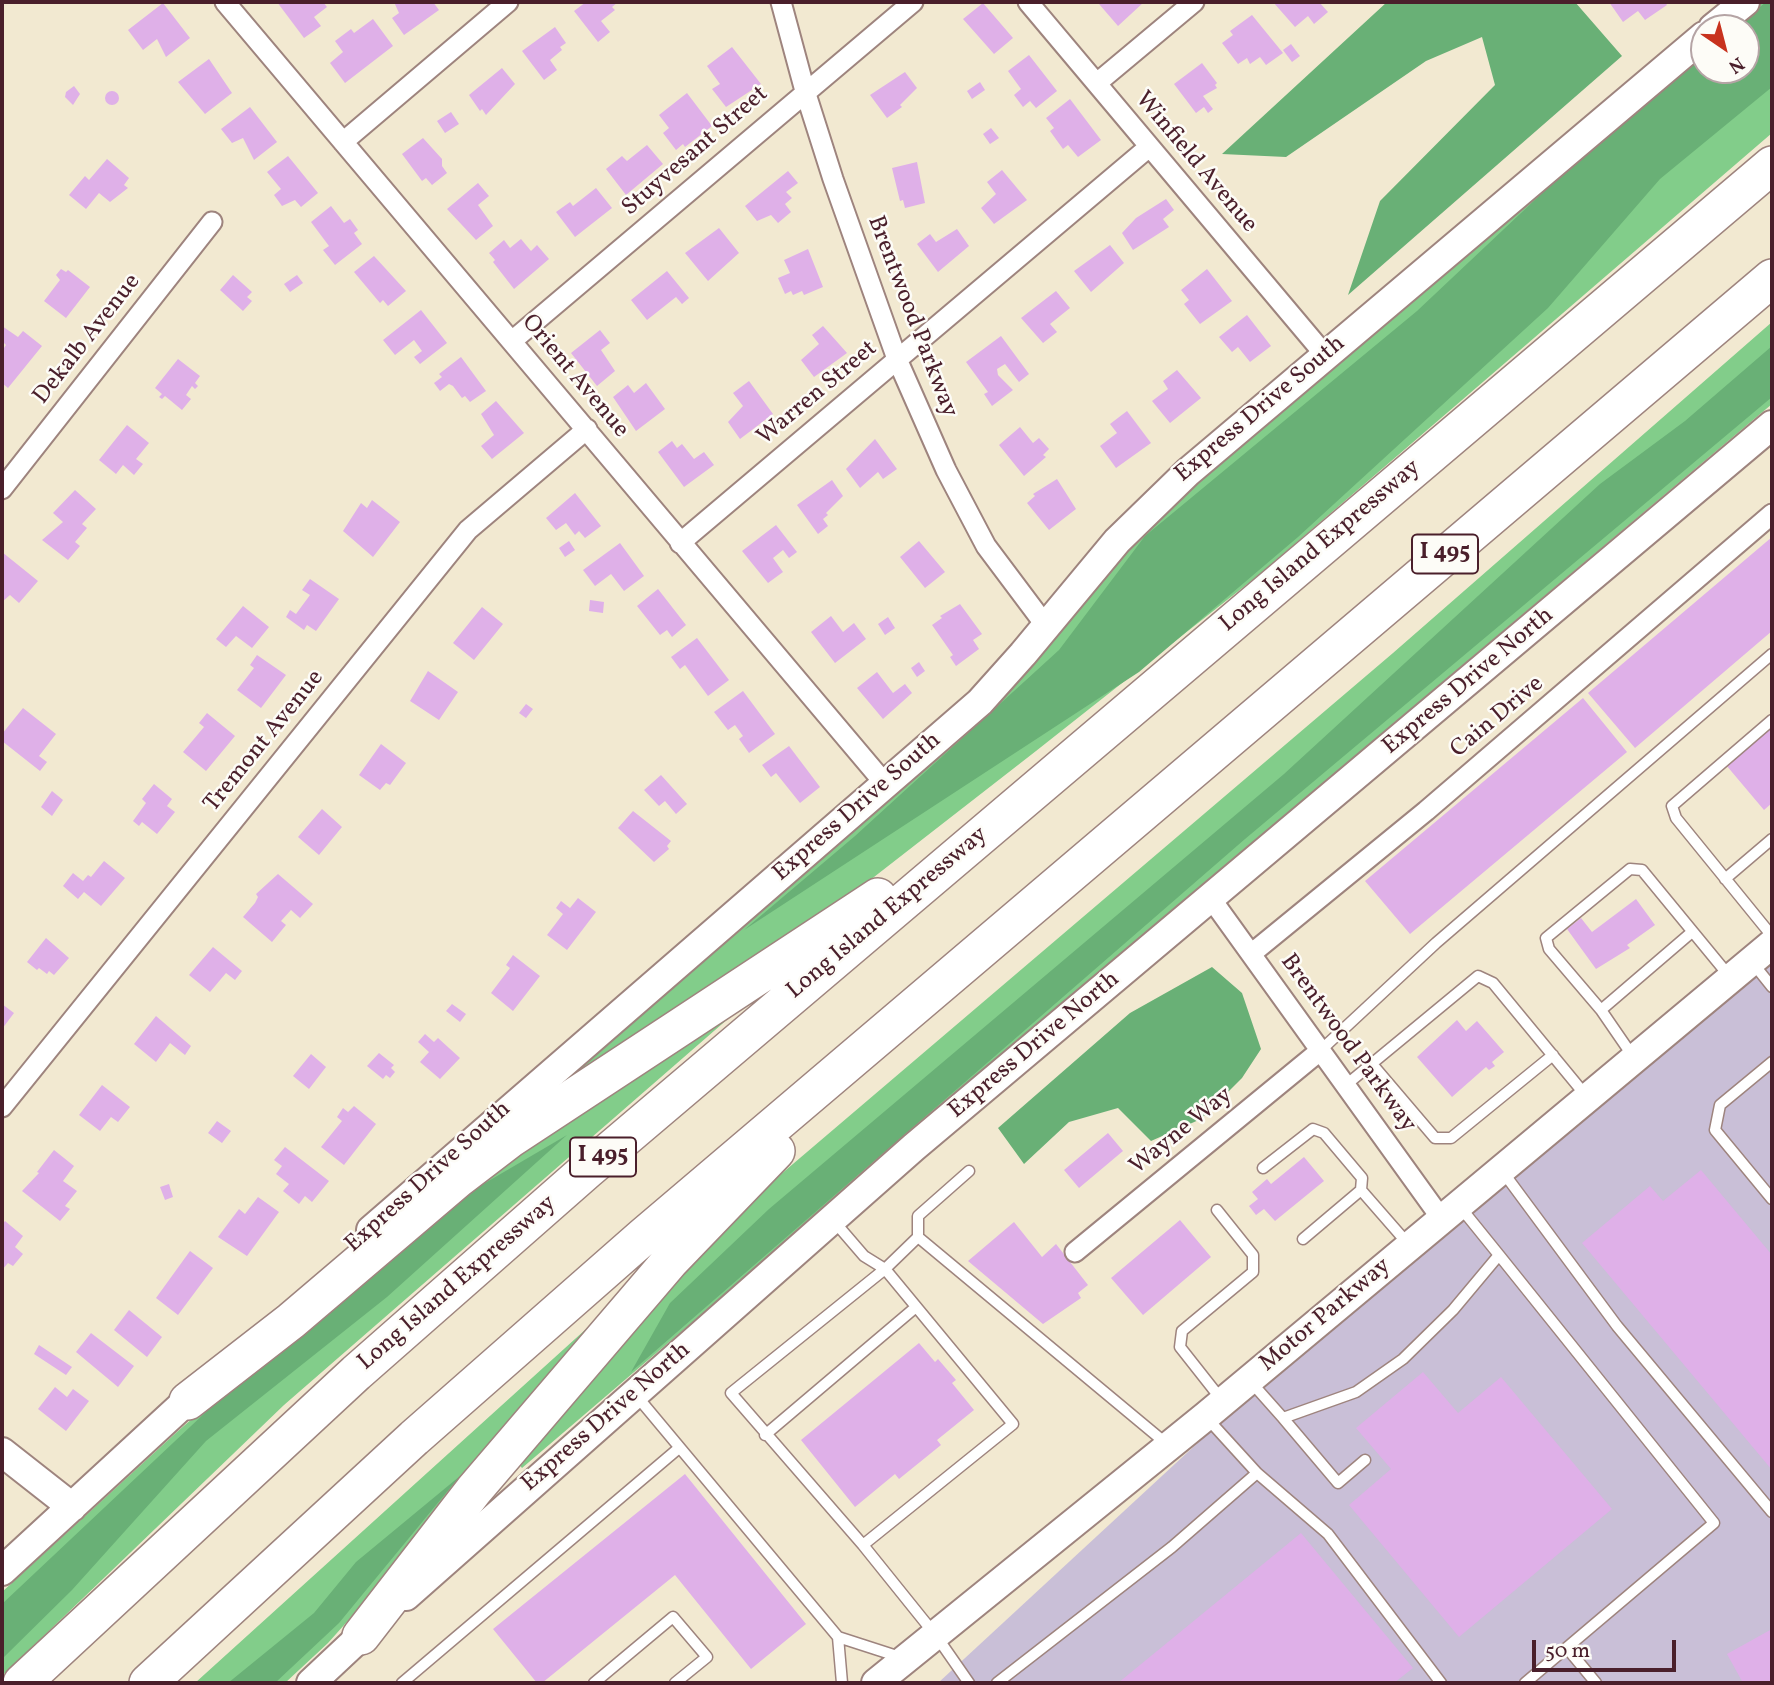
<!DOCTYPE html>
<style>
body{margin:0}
#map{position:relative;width:1774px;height:1685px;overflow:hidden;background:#f2e9d1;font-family:Vollkorn,serif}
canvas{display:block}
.frame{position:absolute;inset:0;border:4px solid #4a1f2b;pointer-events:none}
.north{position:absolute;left:1690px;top:14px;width:70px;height:70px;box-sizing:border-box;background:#fdfcf7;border:2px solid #b5a4a5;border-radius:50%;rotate:145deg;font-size:19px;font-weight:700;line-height:28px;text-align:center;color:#4a1f2b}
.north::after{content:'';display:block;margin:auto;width:24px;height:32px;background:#c8321e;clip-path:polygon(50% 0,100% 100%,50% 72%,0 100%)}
.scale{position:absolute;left:1532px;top:1640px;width:144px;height:32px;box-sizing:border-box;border:4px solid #4a1f2b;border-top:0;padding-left:9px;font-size:21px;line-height:24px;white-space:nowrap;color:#4a1f2b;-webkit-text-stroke:5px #fdfcf7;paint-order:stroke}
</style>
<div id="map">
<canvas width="1774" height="1685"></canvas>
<div class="frame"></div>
<div class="north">N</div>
<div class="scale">50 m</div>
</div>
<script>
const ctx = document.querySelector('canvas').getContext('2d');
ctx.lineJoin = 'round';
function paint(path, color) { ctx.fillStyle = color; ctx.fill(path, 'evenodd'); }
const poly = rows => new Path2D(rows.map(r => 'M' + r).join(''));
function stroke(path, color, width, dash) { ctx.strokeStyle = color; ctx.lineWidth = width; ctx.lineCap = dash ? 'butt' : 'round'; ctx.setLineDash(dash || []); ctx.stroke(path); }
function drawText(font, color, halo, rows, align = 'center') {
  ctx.font = font + ' Vollkorn,serif'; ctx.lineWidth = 5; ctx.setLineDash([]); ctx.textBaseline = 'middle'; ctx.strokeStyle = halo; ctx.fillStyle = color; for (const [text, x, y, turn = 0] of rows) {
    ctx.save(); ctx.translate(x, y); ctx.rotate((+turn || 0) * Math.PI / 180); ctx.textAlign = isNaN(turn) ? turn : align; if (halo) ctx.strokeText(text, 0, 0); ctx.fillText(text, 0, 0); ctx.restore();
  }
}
paint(poly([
 [1772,934,1772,1683,938,1683,1441,1218]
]), '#c9bfd7');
paint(poly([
 [1761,2,1772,2,1772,133,1260,574,1036,751,856,891,575,1074,569,1067,972,720,1168,503,1704,49,1704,70,1746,70,1746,28,1729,28],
 [1772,322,1772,404,1265,832,522,1468,516,1461,688,1263,753,1198,1393,653],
 [745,1004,284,1405,2,1676,2,1592,178,1431,465,1181],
 [649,1272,387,1577,328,1643,285,1683,195,1683]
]), '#82cd8a');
paint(poly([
 [1387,2,1575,2,1622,56,1348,295,1380,201,1495,85,1482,37,1426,61,1286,157,1222,154],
 [1766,2,1772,2,1772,87,1660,179,1548,308,1298,537,1139,672,744,930,855,836,1059,650,1145,536,1417,311,1591,147,1704,53,1704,70,1746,70,1746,28,1734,28],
 [1772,346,1772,397,1245,839,631,1372,670,1303,769,1209,1284,774,1600,484,1685,421],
 [1212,967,1242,993,1261,1049,1242,1078,1201,1119,1151,1141,1118,1108,1069,1122,1024,1164,998,1128,1130,1013],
 [567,1135,387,1297,206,1441,72,1590,2,1659,2,1604,208,1410,434,1213],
 [460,1476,339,1623,275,1683,228,1683,314,1613,356,1562]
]), '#69b076');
paint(poly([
 [277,2,323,2,327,7,314,17,321,26,304,38],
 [394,2,433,2,439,10,404,35,392,18,399,13],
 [586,2,618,2,612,7,615,10,601,21,610,32,598,42,574,11],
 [1102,2,1144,2,1118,26,1099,4],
 [1273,2,1319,2,1328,12,1314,24,1308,16,1295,27],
 [1609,2,1665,2,1667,5,1645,20,1638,11,1623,22],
 [163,3,190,38,166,57,157,39,143,50,128,30],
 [983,3,1013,38,994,54,963,19],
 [1252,15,1283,53,1266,65,1260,57,1250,64,1247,58,1238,64,1222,43,1233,35,1230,31],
 [373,19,393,46,345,83,330,63,343,52,335,41,351,29,354,33],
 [555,27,566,43,560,47,562,50,550,60,557,70,544,80,522,51],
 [1291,44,1300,56,1292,62,1283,50],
 [732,47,761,84,726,107,712,89,720,84,707,66],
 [1029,55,1057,91,1036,108,1030,101,1023,107,1014,95,1021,89,1008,71],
 [209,59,232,93,205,114,178,82],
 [1202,63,1217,83,1215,85,1217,88,1203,96,1213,109,1208,113,1204,107,1196,113,1174,84],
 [502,68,515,84,486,115,482,109,480,111,469,95],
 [905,72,917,88,900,105,902,107,887,118,870,95],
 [980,82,985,90,972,99,967,91],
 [74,86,80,94,73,105,65,97,66,92],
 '105 98a7 7 0 1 1 14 0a7 7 0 1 1-14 0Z',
 [687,93,712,126,685,147,683,144,676,150,663,133,669,128,659,115],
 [1070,99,1101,140,1078,157,1068,145,1063,149,1050,131,1054,128,1046,118],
 [250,107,277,142,254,160,243,138,232,143,221,129],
 [451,112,459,124,445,133,437,121],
 [991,128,999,138,990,144,983,134],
 [423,138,442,159,442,166,447,173,432,185,426,178,422,181,402,154],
 [647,145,663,164,626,195,606,169,622,156,627,161],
 [288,156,318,193,301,207,295,200,282,206,274,195,281,189,267,172],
 [107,159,129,178,124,185,128,188,110,202,99,193,86,209,69,195,85,176,89,180],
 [917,162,925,203,905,208,903,200,900,201,892,168],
 [1002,170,1027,200,994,224,981,208,996,194,987,182],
 [788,171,798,183,786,192,792,198,785,204,791,212,778,223,771,215,757,221,745,206],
 [478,183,489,196,478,205,493,226,476,240,447,209],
 [596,188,612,208,575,237,556,212,570,202,573,206],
 [1166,199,1174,210,1163,219,1169,227,1133,250,1122,233,1136,218],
 [331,206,344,223,350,219,358,230,354,233,362,244,335,265,323,250,329,246,311,222],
 [719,228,739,253,708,281,685,253],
 [957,229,969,246,938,272,917,244,930,234,936,242],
 [521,239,531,251,537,245,549,259,514,289,493,262,495,260,489,253,504,240,510,248],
 [1110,245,1124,263,1091,292,1074,271],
 [808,249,823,287,804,295,802,291,793,295,791,291,785,294,778,278,790,273,784,260],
 [374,256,406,291,388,306,383,300,380,303,354,272],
 [61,269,66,272,68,270,90,287,66,318,44,301,60,280,56,275],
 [1207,269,1232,301,1200,324,1184,304,1189,300,1181,290],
 [667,271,689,298,682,304,676,297,647,320,631,300],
 [233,275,252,292,247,297,252,301,243,311,220,290],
 [297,275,303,283,290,292,284,284],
 [1056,291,1070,308,1050,324,1057,332,1043,343,1021,318],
 [421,310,447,343,420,364,414,357,422,351,414,340,395,355,383,340],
 [1247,315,1271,346,1250,362,1238,347,1232,352,1219,337],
 [2,326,18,337,23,331,42,346,8,388,2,383,2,351,6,345,2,341],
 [823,326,847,353,814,377,801,360,819,344,812,335],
 [600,330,610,343,601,350,615,371,597,386,571,353],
 [1001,336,1029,374,1019,382,1005,364,997,369,998,375,1013,390,992,406,984,394,988,392,966,362],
 [461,357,486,391,470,402,465,396,462,398,453,386,449,384,440,391,434,383,442,377,439,374],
 [178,359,200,376,195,383,198,386,195,389,192,386,186,395,191,399,182,410,165,396,162,399,159,397,162,394,155,388],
 [1177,370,1201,398,1170,423,1152,401,1168,389,1163,381],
 [749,381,773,414,740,439,728,422,743,406,733,393],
 [646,383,665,409,636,431,613,397,628,385,634,393],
 [496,401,524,433,492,459,481,446,494,435,481,414],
 [1127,411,1151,443,1116,468,1100,446,1117,433,1110,424],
 [127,425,149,443,136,459,143,464,134,475,123,465,116,474,99,460],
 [1020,427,1033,443,1039,438,1049,449,1043,455,1046,457,1024,476,999,445],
 [875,439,897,469,883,479,878,472,860,488,846,469],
 [672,441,677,448,682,444,694,459,704,452,714,465,684,487,658,452],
 [1057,479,1076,509,1049,530,1027,503,1035,496,1033,494],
 [832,480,843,496,826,513,828,515,823,519,828,526,818,534,797,505],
 [75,490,96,509,82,524,87,528,75,542,80,546,68,560,42,540,63,522,53,513],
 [575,493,601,526,585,538,579,531,575,535,566,523,556,530,546,518],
 [372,500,400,522,373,557,343,531,361,503,367,508],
 [776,525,797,552,789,558,783,550,773,558,783,572,768,583,742,551],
 [1772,537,1772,631,1635,748,1588,693],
 [569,541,575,550,565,557,559,548],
 [919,541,945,572,925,588,900,557],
 [620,543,644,576,624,591,611,574,595,586,583,570],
 [2,552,38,581,19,603,10,595,2,602],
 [310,579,339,599,316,631,307,625,304,630,286,617,290,610,296,614,310,595,302,590],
 [658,589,686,625,672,637,667,630,660,635,637,606],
 [590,600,604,602,603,613,589,611],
 [960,604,982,634,973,640,979,649,956,666,950,657,953,655,932,625,942,618,940,616],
 [243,606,269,627,252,648,236,636,226,647,216,639],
 [482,607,503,624,474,660,453,643],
 [831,616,843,632,854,623,866,639,835,663,811,632],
 [888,617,895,628,885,635,878,624],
 [697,638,729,680,708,696,685,665,680,669,671,657],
 [257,655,286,675,261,708,237,690,254,668,250,665],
 [919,662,925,671,917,677,911,668],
 [428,671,458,692,439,720,410,701],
 [877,672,893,693,905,684,912,693,883,719,857,688],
 [743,691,775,734,749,753,739,739,743,736,735,725,728,730,714,712],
 [1583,698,1627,752,1410,934,1365,881],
 [526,704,533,709,526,718,519,713],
 [23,708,56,734,39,756,47,762,40,771,2,741,2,734],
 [207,713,235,736,206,771,183,752,204,727,199,723],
 [1772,726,1772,803,1764,810,1726,765],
 [381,744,406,763,390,785,386,783,380,790,359,775],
 [789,746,820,787,800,803,776,773,771,777,762,765],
 [661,775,687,804,676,814,665,801,659,806,644,790],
 [154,784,172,799,167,806,175,812,157,834,142,822,139,826,133,821,146,803,142,799],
 [52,791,63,800,52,816,41,807],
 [322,809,342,827,319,855,298,837],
 [633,811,671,841,667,846,669,849,654,862,618,828],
 [104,861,125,878,101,906,84,892,78,899,63,886,73,873,83,881,88,875,91,877],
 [278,874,313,904,300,918,291,910,281,921,286,925,272,942,243,917,255,903,258,897,256,894],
 [578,898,596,912,567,950,547,935,563,914,556,908,561,901,570,908],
 [1636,899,1655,925,1627,945,1630,948,1596,969,1567,929,1581,918,1592,932],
 [46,938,69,958,54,975,49,971,47,974,39,968,37,970,27,962],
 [213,947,242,971,235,980,226,973,210,992,189,975],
 [513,955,540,976,513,1011,491,993,510,968,506,965],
 [2,1004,14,1013,2,1029],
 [452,1004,466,1014,460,1022,446,1011],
 [156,1016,191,1046,185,1055,170,1043,156,1062,134,1044],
 [1457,1020,1466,1031,1477,1021,1504,1052,1492,1062,1495,1066,1489,1070,1486,1067,1452,1097,1417,1057],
 [425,1034,434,1042,438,1038,460,1058,440,1079,420,1062,429,1052,418,1042],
 [379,1053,394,1065,391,1068,395,1072,390,1078,386,1075,383,1079,367,1066],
 [311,1054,326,1067,309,1089,293,1076],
 [102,1085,130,1107,118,1122,111,1117,100,1131,79,1115],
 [354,1106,376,1124,344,1165,321,1147,342,1121,337,1117,343,1108,348,1112],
 [217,1121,231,1131,222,1143,208,1133],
 [1108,1133,1123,1151,1079,1188,1064,1170],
 [285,1147,329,1181,312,1202,305,1196,299,1204,283,1191,289,1184,276,1174,282,1166,274,1160],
 [54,1150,74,1166,63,1181,77,1191,65,1206,70,1209,60,1221,22,1191,39,1173,37,1172],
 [1304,1157,1324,1181,1275,1221,1264,1209,1256,1215,1249,1206,1258,1199,1252,1192,1267,1179,1271,1184],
 [1701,1170,1772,1255,1772,1470,1582,1243,1650,1186,1663,1201],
 [169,1184,173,1197,165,1200,160,1187],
 [258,1197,279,1212,247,1256,218,1237,239,1209,245,1214],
 [1180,1220,1211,1257,1143,1315,1111,1278],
 [5,1221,23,1236,15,1247,23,1254,13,1266,8,1263,2,1270,2,1225],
 [1014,1222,1042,1257,1056,1244,1088,1285,1078,1293,1081,1298,1043,1324,968,1261],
 [190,1251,213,1268,178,1315,156,1298],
 [129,1310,162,1337,147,1357,114,1330],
 [91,1333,134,1366,118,1387,76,1352],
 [919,1343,935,1362,938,1359,956,1380,952,1383,974,1410,937,1440,941,1445,899,1479,895,1474,855,1507,801,1440],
 [39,1345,72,1367,66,1375,34,1354],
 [1423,1372,1458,1413,1501,1377,1612,1509,1459,1637,1349,1505,1391,1469,1356,1428],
 [55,1387,67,1397,73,1389,89,1401,66,1431,38,1409],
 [685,1474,806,1624,751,1669,675,1575,542,1683,537,1683,493,1629],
 [1301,1533,1413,1668,1394,1683,1118,1683],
 [1772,1629,1772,1683,1743,1683,1727,1654]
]), '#dfb0e8');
const lane = poly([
 [1772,720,1672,806,1676,818,1772,936],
 [1725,879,1772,839],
 [1752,962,1772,987],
 [1601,1010,1692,932],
 [1321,1050,1436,943,1772,654],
 [1634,1058,1601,1010,1549,949,1546,938,1630,869,1642,870,1730,977],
 [1772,1062,1720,1105,1715,1130,1772,1199],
 [1372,1064,1435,1138,1451,1138,1553,1055],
 [1346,1085,1478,976,1493,983,1587,1097],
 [1263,1168,1313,1129,1324,1133,1362,1178,1361,1190,1409,1245],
 [1503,1172,1617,1326,1772,1512],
 [1217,1210,1253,1255,1253,1272,1182,1331,1180,1347,1221,1399],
 [833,1220,864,1256,885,1269,1013,1424,863,1545,731,1393,885,1269,918,1237,1168,1445],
 [918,1237,918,1216,969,1171],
 [1303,1239,1361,1190],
 [1499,1255,1714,1523,1525,1683],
 [1251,1382,1283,1418,1356,1392,1403,1359,1453,1310,1499,1255,1461,1208],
 [635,1394,838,1637,903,1658],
 [1206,1417,1257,1473,1328,1534,1441,1683],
 [1283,1418,1338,1483,1365,1460],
 [765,1435,916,1307],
 [863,1545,937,1637,969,1683],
 [838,1637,842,1683],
 [1567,1648,1596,1683],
 [402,1683,679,1448],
 [594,1683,673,1617,707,1657,675,1683],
 [997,1683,1172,1547,1257,1473]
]);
const street = poly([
 [225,2,886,785],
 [781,2,805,91,833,179,897,359,946,470,986,546,1046,626],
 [1028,2,1325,355],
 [1097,83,1194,2],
 [343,142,508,2],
 [512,341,913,2],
 [2,489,212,222],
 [680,543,1149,147],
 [1212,900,1441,1218],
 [1251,954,1426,811,1772,514],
 [2,1107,468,530,587,429],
 [1075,1252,1321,1050]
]);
const secondary = poly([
 [1713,28,1745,2],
 [371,1230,980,702,1023,654,1117,541,1188,472,1704,36],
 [2,1452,72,1507],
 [2,1571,203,1386],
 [406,1596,914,1147,1772,425],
 [311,1683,375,1623],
 [876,1683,1206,1416,1772,944]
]);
const highway = poly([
 [188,1401,291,1321,459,1178,510,1139,878,897],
 [361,1636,474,1490,670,1261,776,1151],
 [22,1683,356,1373,587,1170,1772,165],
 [148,1683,414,1438,644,1236,1772,278]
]);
stroke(lane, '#9e847e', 13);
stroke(street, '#9e847e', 23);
stroke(secondary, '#9e847e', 32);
stroke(highway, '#9e847e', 40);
stroke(lane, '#fff', 10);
stroke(street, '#fff', 19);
stroke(secondary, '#fff', 28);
stroke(highway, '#fff', 37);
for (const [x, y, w] of [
 [1445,554,66],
 [603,1157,66]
]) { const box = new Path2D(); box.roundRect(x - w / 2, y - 19.5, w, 39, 5); ctx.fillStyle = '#fdfcf7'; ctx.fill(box); stroke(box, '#4a1f2b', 2); }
drawText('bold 23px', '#4a1f2b', null, [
 ["I 495",1445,554],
 ["I 495",603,1157]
]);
drawText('24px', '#4a1f2b', '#fdfcf7', [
 ["Stuyvesant Street",696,152,-41],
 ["Winfield Avenue",1195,163,50],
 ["Brentwood Parkway",911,317,69],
 ["Dekalb Avenue",88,340,-52],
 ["Orient Avenue",574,377,50],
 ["Warren Street",818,394,-40],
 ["Express Drive South",1261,410,-40],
 ["Long Island Expressway",1321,547,-40],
 ["Express Drive North",1469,682,-40],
 ["Cain Drive",1498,718,-40],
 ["Tremont Avenue",265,742,-51],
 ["Express Drive South",858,808,-41],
 ["Long Island Expressway",888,914,-40],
 ["Brentwood Parkway",1347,1044,54],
 ["Express Drive North",1035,1046,-40],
 ["Wayne Way",1182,1132,-39],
 ["Express Drive South",429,1178,-42],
 ["Long Island Expressway",458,1284,-41],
 ["Motor Parkway",1326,1316,-40],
 ["Express Drive North",607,1418,-41]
]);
</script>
